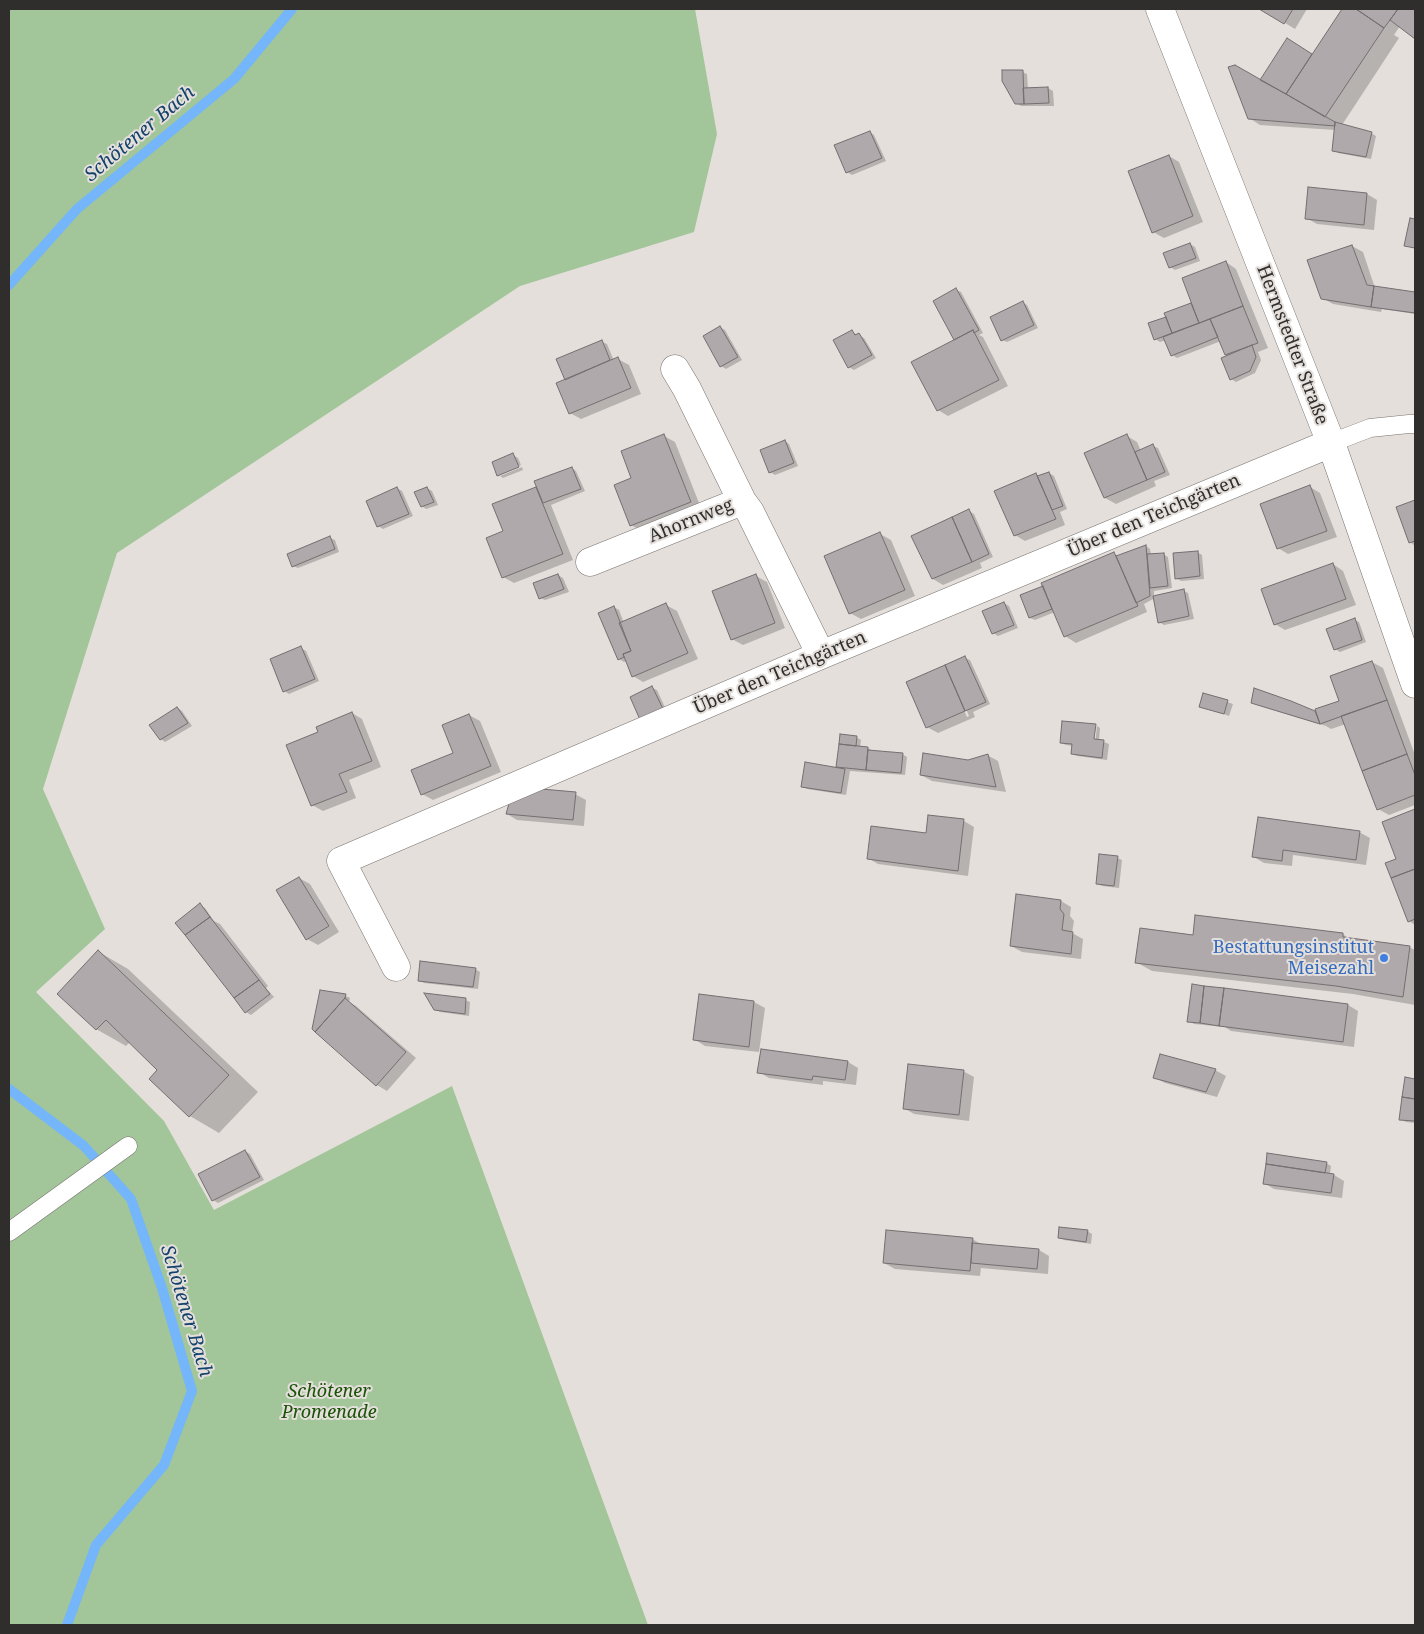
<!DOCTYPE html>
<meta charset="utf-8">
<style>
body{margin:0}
#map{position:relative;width:1424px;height:1634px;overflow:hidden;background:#e4dfdb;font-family:"Noto Serif",serif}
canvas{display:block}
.frame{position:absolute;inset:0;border:10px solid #302e2d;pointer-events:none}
</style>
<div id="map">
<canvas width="1424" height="1634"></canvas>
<div class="frame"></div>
</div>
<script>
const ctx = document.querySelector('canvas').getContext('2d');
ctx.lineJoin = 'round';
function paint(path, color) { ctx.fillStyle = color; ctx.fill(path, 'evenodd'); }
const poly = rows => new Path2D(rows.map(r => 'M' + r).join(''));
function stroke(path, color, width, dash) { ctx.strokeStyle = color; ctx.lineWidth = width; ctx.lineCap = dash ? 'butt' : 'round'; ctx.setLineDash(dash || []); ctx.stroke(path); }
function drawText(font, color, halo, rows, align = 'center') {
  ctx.font = font + ' "Noto Serif",serif'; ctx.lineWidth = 4; ctx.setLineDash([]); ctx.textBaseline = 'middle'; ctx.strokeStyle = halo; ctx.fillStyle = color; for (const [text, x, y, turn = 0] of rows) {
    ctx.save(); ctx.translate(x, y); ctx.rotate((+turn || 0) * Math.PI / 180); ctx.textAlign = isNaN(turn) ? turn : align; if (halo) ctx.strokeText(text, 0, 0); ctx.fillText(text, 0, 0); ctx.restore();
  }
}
paint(poly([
 [9,9,695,9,717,134,694,232,520,286,117,553,43,789,105,929,36,992,164,1121,214,1210,452,1086,648,1625,9,1625]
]), '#a2c699');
paint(poly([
 [1262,9,1307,9,1295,29],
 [1343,9,1415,9,1415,37,1400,26,1394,35,1399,38,1342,125,1371,133,1376,136,1371,159,1338,153,1333,150,1335,130,1260,125,1249,118,1261,82,1298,46,1313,55],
 [1022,72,1027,74,1028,89,1048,88,1053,91,1054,106,1021,106,1016,103],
 [870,132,874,135,886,161,852,175,847,172],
 [1169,156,1179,162,1203,222,1164,238,1153,232],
 [1367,194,1377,200,1374,230,1317,224,1306,218],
 [1411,219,1415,220,1415,249,1406,245],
 [1190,244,1195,247,1200,261,1175,270,1170,267],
 [1352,246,1363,252,1375,288,1415,293,1415,314,1382,309,1381,312,1333,304,1322,298],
 [1226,262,1236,269,1268,348,1258,352,1261,360,1255,373,1236,382,1231,379,1229,356,1226,355,1221,341,1177,358,1172,355,1166,340,1160,342,1155,339,1167,317,1166,314,1193,304],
 [956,290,961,292,983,333,979,335,983,337,1008,386,948,416,938,410,956,340],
 [1023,303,1027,305,1038,328,1007,342,1002,340],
 [720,327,725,330,742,360,726,369,721,366],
 [852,332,864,338,876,358,854,370,849,367,835,341],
 [602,342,607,344,614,361,618,359,629,365,641,394,581,419,570,413,567,380],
 [664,436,675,442,701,508,642,531,631,525,633,479],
 [1127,436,1137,442,1141,451,1153,446,1158,448,1170,475,1154,481,1156,486,1116,504,1105,498,1086,453],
 [785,441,789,444,798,466,775,475,770,472],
 [513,455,518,458,521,465,500,474,500,476,498,475],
 [522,467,523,470,503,478,500,476],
 [572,468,576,471,585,491,551,505,573,560,514,583,503,577,505,532,536,488,539,490],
 [1049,473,1054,476,1067,509,1060,512,1065,525,1025,541,1015,535,1036,474,1040,476],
 [1310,487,1320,493,1337,537,1288,554,1278,548],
 [397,488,402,491,413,516,383,529,378,526],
 [427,488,432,491,438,505,426,509,422,506],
 [1415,501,1415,546,1410,542,1397,508],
 [969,511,974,514,993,557,980,563,982,568,943,585,933,579],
 [880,534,891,540,915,596,861,619,850,613],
 [330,538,335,540,339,552,298,568,293,566],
 [1146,546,1150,549,1151,555,1163,554,1168,557,1172,588,1154,591,1154,597,1184,591,1188,593,1194,619,1164,625,1159,622,1155,598,1144,604,1147,612,1076,643,1065,636,1055,612,1035,620,1030,618,1021,595,1044,586,1114,554,1119,556],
 [1197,552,1202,555,1204,579,1181,581,1176,578],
 [1333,564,1343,571,1356,605,1285,630,1275,624],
 [558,575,563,578,569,592,545,600,540,598],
 [756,576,767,582,785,628,743,645,732,639],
 [1004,603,1009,606,1018,628,998,636,993,633],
 [666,605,677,611,698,659,643,682,633,676,627,661,624,662,619,659,614,607,619,610,624,623],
 [1354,620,1359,622,1366,642,1340,652,1335,649],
 [301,648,306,651,319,681,289,694,284,691],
 [965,658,970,660,990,704,973,712,975,717,938,733,927,727,908,683],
 [948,673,951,673,969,716,967,717],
 [1372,662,1383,668,1415,755,1415,805,1389,815,1378,809,1346,724,1331,729,1326,726,1257,705,1315,713,1318,714,1340,702],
 [652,688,657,690,668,714,647,724],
 [1204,694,1233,704,1229,716,1200,706],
 [178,708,182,711,192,726,165,742,161,739],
 [352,713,362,719,381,767,349,780,356,798,323,811,312,805,320,733],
 [469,715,480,721,501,772,433,800,422,794,455,753],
 [1063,722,1096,726,1095,726,1092,745,1095,745,1097,726,1100,728,1099,740,1109,744,1107,760,1077,756,1073,754,1073,746,1066,745,1061,743],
 [841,735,856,737,861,740,860,747,868,748,873,751,902,754,907,757,905,775,850,771,846,795,807,789,802,786,838,769],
 [987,755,998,761,1006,792,932,781,921,775],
 [575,794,586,800,584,826,517,820,507,814],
 [1415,811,1415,925,1409,921,1397,859,1383,823],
 [929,817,964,821,974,827,968,876,878,864,868,858,927,835],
 [1359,832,1370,838,1366,865,1293,855,1292,866,1264,863,1254,857],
 [1117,858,1122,860,1119,888,1102,886,1097,883],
 [299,878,310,884,339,932,318,945,307,939],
 [1061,901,1071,907,1070,916,1074,921,1072,933,1083,939,1081,959,1022,952,1011,946],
 [200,905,205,908,214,921,220,924,268,986,266,988,274,997,251,1015,246,1012],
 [1342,934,1353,940,1409,947,1415,950,1415,1005,1353,994,1152,971,1136,962,1194,936],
 [99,952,128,969,258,1092,219,1133,190,1116,159,1070,130,1042,126,1046,96,1029],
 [475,969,480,972,478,989,424,983,419,980],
 [321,991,346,996,350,998,349,1002,356,1006,416,1058,387,1091,377,1085],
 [700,996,754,1002,765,1008,759,1052,705,1046,694,1039],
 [465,1000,470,1002,469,1016,440,1012,435,1009],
 [1348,1005,1358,1011,1354,1047,1231,1031,1225,1027,1194,1024,1189,1021],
 [1161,1055,1215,1070,1226,1076,1217,1097,1165,1083,1154,1077],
 [848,1062,858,1068,856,1085,823,1081,823,1085,769,1078,759,1072],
 [963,1071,974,1077,969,1121,914,1114,904,1108],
 [1406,1079,1415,1080,1415,1123,1406,1122,1401,1119],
 [245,1151,250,1154,264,1180,218,1203,213,1200],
 [1326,1163,1331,1166,1330,1174,1334,1175,1344,1181,1342,1198,1274,1189,1264,1183],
 [1087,1231,1092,1234,1091,1244,1064,1240,1059,1237],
 [972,1239,983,1245,1039,1250,1049,1256,1048,1274,981,1268,980,1276,895,1269,884,1263]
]), '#0003');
stroke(poly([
 [9,285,77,209,234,79,292,9],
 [9,1089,84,1146,131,1199,162,1288,192,1391,164,1465,96,1545,67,1625]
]), '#74b6f9', 10);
const building = poly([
 [1259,9,1293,9,1284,24,1259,9],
 [1342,9,1356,9,1384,28,1325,117,1286,94,1342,9],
 [1356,9,1398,9,1384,28,1356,9],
 [1398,9,1415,9,1415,39,1390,20,1398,9],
 [1287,38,1312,54,1286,94,1260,80,1287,38],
 [1235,65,1335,122,1335,126,1248,119,1228,67,1235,65],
 [1002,70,1023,70,1024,104,1015,104,1002,81,1002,70],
 [1048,87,1049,103,1024,104,1023,88,1048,87],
 [1335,122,1372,132,1366,157,1332,151,1335,122],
 [870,131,882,158,846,173,834,145,870,131],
 [1169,155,1193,216,1152,233,1128,171,1169,155],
 [1308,187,1367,193,1364,225,1305,219,1308,187],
 [1410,218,1415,219,1415,248,1404,246,1410,218],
 [1190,243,1196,258,1169,268,1163,253,1190,243],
 [1352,245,1367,285,1374,286,1371,307,1321,299,1307,260,1352,245],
 [1226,261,1243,306,1199,323,1182,278,1226,261],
 [1374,286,1415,292,1415,313,1371,307,1374,286],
 [956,288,979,330,974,333,973,330,954,340,933,301,956,288],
 [1023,301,1034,325,1001,341,990,317,1023,301],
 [1191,303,1199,323,1172,333,1164,313,1191,303],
 [1243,306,1258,343,1225,355,1210,319,1243,306],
 [1166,317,1172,333,1154,340,1148,323,1166,317],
 [1210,319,1218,337,1171,356,1163,337,1210,319],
 [720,326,738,357,720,367,703,336,720,326],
 [852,330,855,335,859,333,872,355,848,368,833,340,852,330],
 [973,330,999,380,937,411,911,362,973,330],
 [602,340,610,360,565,380,556,359,602,340],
 [1252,345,1256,357,1250,371,1230,380,1221,358,1252,345],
 [618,357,631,388,569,414,556,383,618,357],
 [664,434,691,502,630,526,614,485,631,478,621,451,664,434],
 [1127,434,1147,480,1104,498,1084,453,1127,434],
 [785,440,794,463,769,473,760,450,785,440],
 [1153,444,1165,472,1147,480,1135,452,1153,444],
 [513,453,519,467,497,476,492,462,513,453],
 [572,467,581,489,543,503,534,481,572,467],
 [1049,472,1063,506,1052,510,1037,476,1049,472],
 [1036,473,1056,519,1014,536,994,491,1036,473],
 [1310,485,1327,531,1277,549,1260,504,1310,485],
 [397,487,409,514,377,527,366,501,397,487],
 [427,487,434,502,421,507,414,492,427,487],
 [536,487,563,554,502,578,486,538,503,531,492,504,536,487],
 [1415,500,1415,541,1409,543,1396,507,1415,500],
 [969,509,989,554,972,562,952,517,969,509],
 [952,517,972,562,932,579,911,536,952,517],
 [880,532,905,590,849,614,824,556,880,532],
 [330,536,335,549,292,567,287,554,330,536],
 [1146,545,1150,596,1136,603,1116,556,1146,545],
 [1198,551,1200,576,1175,579,1173,553,1198,551],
 [1114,552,1138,606,1064,637,1041,583,1114,552],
 [1164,553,1168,586,1150,588,1147,554,1164,553],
 [1333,563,1346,599,1274,625,1261,589,1333,563],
 [558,574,564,589,539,599,533,583,558,574],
 [756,574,775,623,731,640,712,591,756,574],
 [1043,586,1052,609,1029,618,1020,595,1043,586],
 [1184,589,1189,616,1158,623,1153,596,1184,589],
 [1004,602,1014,625,992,634,982,611,1004,602],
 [666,603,688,653,632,677,623,654,631,651,619,623,666,603],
 [614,606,631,651,623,654,624,657,618,660,598,613,614,606],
 [1355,618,1362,640,1334,650,1326,629,1355,618],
 [301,646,315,679,283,692,270,659,301,646],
 [965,656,986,702,965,711,945,665,965,656],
 [1372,661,1387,700,1320,724,1315,709,1339,701,1330,676,1372,661],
 [945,665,965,711,926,728,906,682,945,665],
 [652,686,664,711,641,722,630,697,652,686],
 [1254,688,1291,701,1315,711,1320,724,1251,703,1254,688],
 [1203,693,1228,700,1224,714,1199,707,1203,693],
 [1387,700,1407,754,1362,771,1341,716,1387,700],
 [177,707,188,723,160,740,149,725,177,707],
 [352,712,372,761,339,774,347,792,311,806,286,745,318,732,316,727,352,712],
 [469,714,491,766,421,795,411,770,453,753,442,725,469,714],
 [1062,721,1096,724,1094,739,1104,740,1102,758,1071,754,1072,744,1060,743,1062,721],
 [840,734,857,736,856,746,839,744,840,734],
 [839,744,868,747,866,770,836,767,839,744],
 [868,750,903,753,901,773,866,770,868,750],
 [923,753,968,760,988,754,996,787,920,775,923,753],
 [1407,754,1415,775,1415,795,1377,810,1362,771,1407,754],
 [805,762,845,769,841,793,801,787,805,762],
 [541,789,576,792,573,820,506,814,510,800,541,789],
 [1415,809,1415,869,1391,878,1385,863,1396,859,1382,822,1415,809],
 [928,815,964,819,958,871,867,859,871,826,926,833,928,815],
 [1258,817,1360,831,1356,860,1283,850,1282,861,1252,857,1258,817],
 [1099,854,1118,856,1114,886,1096,884,1099,854],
 [1415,869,1415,919,1408,922,1391,878,1415,869],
 [299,877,329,926,306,940,276,890,299,877],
 [1016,894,1061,900,1060,909,1064,914,1062,930,1073,932,1071,954,1010,946,1016,894],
 [200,903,210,917,185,935,175,923,200,903],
 [1195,915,1343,933,1343,937,1410,946,1403,997,1336,986,1135,963,1140,928,1193,935,1195,915],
 [210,917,259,980,234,998,185,935,210,917],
 [98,950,229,1075,189,1117,149,1079,157,1070,106,1020,96,1030,57,994,98,950],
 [420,961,476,968,473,987,418,981,420,961],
 [259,980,270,994,245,1013,234,998,259,980],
 [1192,984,1204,986,1200,1023,1187,1022,1192,984],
 [1204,986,1224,988,1219,1026,1200,1023,1204,986],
 [1224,988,1348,1004,1343,1042,1219,1026,1224,988],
 [320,990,346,994,345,998,315,1032,312,1029,320,990],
 [424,993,466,998,465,1014,434,1010,424,993],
 [699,994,754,1001,749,1047,693,1040,699,994],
 [345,998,406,1052,376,1086,315,1032,345,998],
 [761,1049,848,1061,845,1080,813,1076,812,1080,757,1073,761,1049],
 [1160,1054,1216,1069,1206,1092,1153,1078,1160,1054],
 [908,1064,964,1070,959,1115,903,1109,908,1064],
 [1405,1077,1415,1079,1415,1099,1402,1097,1405,1077],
 [1402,1097,1415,1099,1415,1121,1399,1120,1402,1097],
 [245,1150,260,1177,212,1201,198,1174,245,1150],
 [1267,1153,1327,1162,1325,1173,1266,1164,1267,1153],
 [1266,1164,1334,1174,1331,1193,1263,1184,1266,1164],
 [1059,1227,1088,1230,1086,1242,1058,1238,1059,1227],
 [886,1230,973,1238,970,1271,883,1263,886,1230],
 [972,1243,1039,1249,1037,1269,971,1263,972,1243]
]);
paint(building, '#afa9ac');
stroke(building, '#746e71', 1);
const service = poly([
 [1331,443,1370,428,1409,424,1415,424],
 [9,1232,128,1146]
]);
const minor = poly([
 [1160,9,1331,443,1415,684],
 [675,369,687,389,742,501],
 [590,562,742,501,750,512,821,655],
 [396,967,341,861,821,655,1331,443]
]);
stroke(service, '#797471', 19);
stroke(minor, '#797471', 29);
stroke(service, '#fff', 18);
stroke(minor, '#fff', 28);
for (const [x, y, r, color] of [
 [1384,958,5,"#3f7fe0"]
]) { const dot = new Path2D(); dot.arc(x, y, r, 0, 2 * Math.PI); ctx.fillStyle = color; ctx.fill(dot); stroke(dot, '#e4dfdb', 2); }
drawText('18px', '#302e2d', '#e4dfdb', [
 ["Hermstedter Straße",1292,345,69],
 ["Über den Teichgärten",1154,516,-23],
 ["Ahornweg",691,521,-22],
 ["Über den Teichgärten",780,673,-23]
]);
drawText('18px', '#366cbe', '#e4dfdb', [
 ["Bestattungsinstitut",1374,948],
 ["Meisezahl",1374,969]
], 'right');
drawText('italic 18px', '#1a5207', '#e4dfdb', [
 ["Schötener",329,1392],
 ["Promenade",329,1413]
]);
drawText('italic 19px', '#13426c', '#e4dfdb', [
 ["Schötener Bach",140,134,-40],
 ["Schötener Bach",186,1311,73]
]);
</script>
